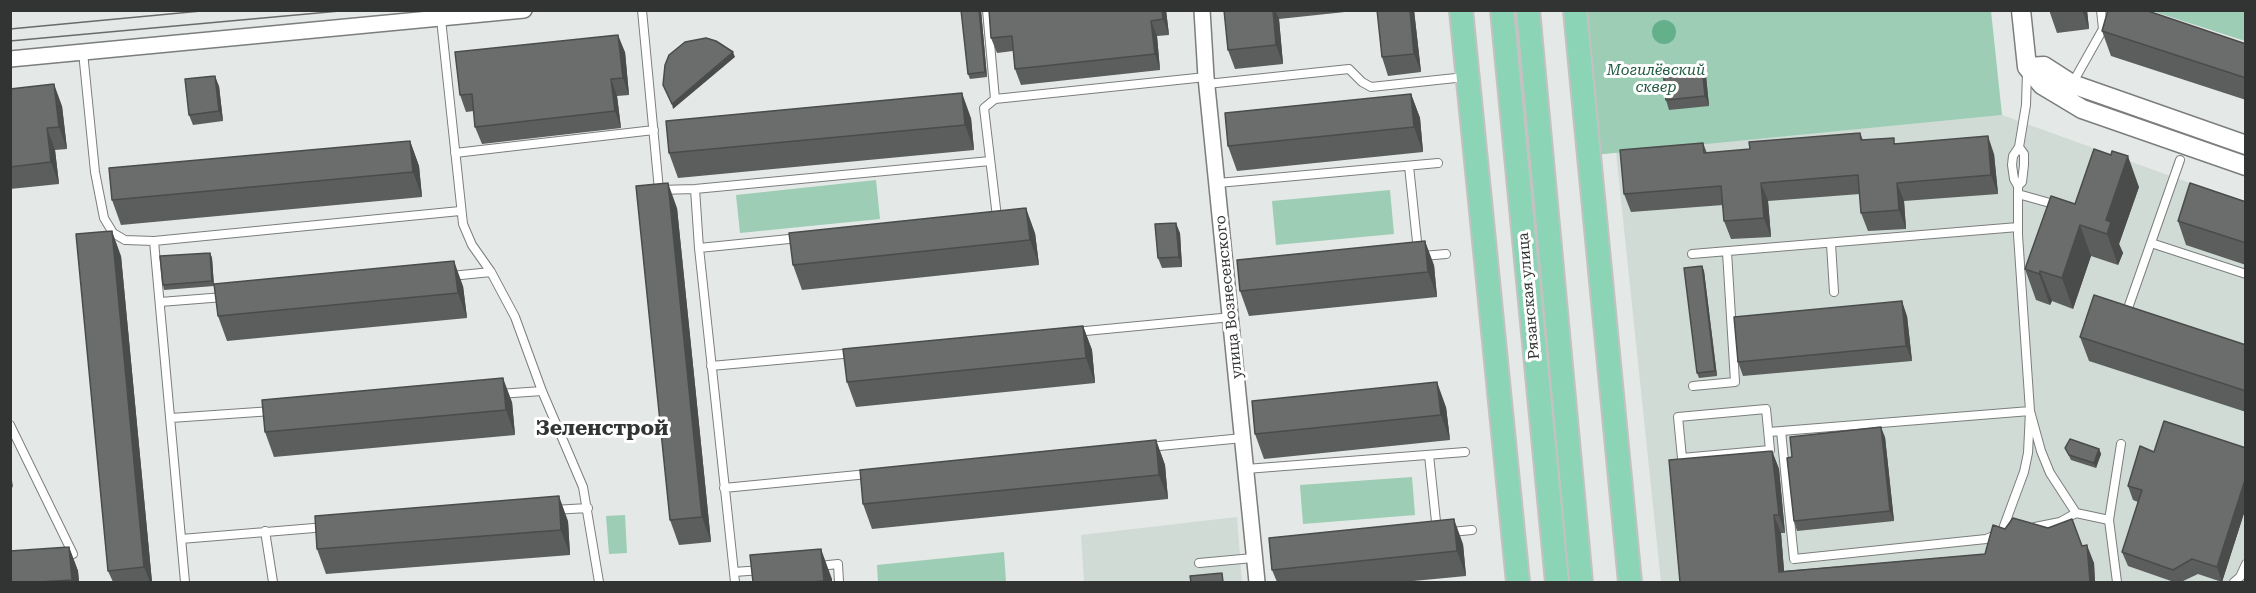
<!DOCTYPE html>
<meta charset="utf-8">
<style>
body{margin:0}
#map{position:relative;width:2256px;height:593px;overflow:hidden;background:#e4e8e6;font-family:"Roboto Serif",serif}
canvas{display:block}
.frame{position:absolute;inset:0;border:12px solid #323333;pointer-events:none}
</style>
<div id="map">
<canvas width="2256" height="593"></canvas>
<div class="frame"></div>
</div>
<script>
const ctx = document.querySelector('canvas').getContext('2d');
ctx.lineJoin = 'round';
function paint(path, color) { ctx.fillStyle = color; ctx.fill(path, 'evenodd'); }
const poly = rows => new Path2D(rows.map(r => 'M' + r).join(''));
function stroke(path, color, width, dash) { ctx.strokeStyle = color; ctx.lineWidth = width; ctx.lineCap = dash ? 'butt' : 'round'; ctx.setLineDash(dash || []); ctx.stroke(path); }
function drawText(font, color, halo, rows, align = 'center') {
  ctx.font = font + ' "Roboto Serif",serif'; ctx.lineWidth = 6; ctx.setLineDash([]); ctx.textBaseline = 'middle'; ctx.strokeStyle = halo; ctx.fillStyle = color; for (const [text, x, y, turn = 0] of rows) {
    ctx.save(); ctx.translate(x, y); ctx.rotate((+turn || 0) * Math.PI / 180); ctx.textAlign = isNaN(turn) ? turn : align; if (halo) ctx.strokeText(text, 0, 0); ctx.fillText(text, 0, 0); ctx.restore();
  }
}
paint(poly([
 [2002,115,2245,203,2246,558,2237,582,1661,582,1616,152],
 [1237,517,1242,582,1084,582,1081,535]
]), '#d0dbd5');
paint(poly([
 [1580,11,1991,11,2002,115,1594,155],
 [2152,11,2245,11,2245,41],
 [876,180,880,219,740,233,736,195],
 [1390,190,1394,234,1276,245,1272,201],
 [1412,477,1415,515,1303,524,1300,485],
 [625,515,627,553,609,554,606,516],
 [1004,552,1006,582,878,582,877,565]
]), '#9dcdb4');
paint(poly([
 '1652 32a12 12 0 1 1 24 0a12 12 0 1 1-24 0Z'
]), '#63b08b');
const service = poly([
 [642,10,659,190,695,189,990,161],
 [987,10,995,99,984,108,997,217,992,217],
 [441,19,463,224,472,245,491,272,515,317,542,391,583,487,599,582],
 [83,52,95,172,104,218,113,233,125,240,154,241,460,211],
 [2027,72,2026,105,2019,147,2013,156,2012,165,2014,179,2018,186,2018,235,2030,411,2041,451,2050,473,2076,513,2109,520],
 [1207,84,1349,69,1362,82,1371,87,1465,77],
 [2072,84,2103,29,2101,10],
 [995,99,1206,77],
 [455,153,654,130],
 [1409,166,1418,251],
 [1218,183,1438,163],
 [2018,186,2022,182,2024,165,2024,154,2019,147],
 [695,189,699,248,735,582],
 [2018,194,2057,205],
 [154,241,185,582],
 [2151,243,2246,274],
 [1831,244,1834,292],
 [699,248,799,238],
 [1692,254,2018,227],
 [1423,256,1446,254],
 [451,276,491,272],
 [160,302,224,297],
 [2127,311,2180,160],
 [1075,332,1232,317],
 [711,366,854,353],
 [1693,386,1735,382,1727,252],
 [499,394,542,391],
 [1766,409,1770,450,1682,458,1678,417,1766,409],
 [171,418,272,411],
 [10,425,73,554,63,555],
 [1781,431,1794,559,1986,539,1998,534],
 [1769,432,2030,411,2028,453,2024,472,2004,526,2017,527],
 [1149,447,1243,438],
 [1429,455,1437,531],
 [1246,469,1465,452],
 [724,488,868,474],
 [553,510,588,508],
 [2035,527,2060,522,2076,513],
 [265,531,273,582],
 [1451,532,1472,530],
 [181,539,326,527],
 [1199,563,1253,558],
 [819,566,838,564,839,582],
 [734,572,762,570],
 [2117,582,2109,520,2121,444],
 [2234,582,2240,577,2246,564]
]);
const minor = poly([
 [1202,10,1206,77,1257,582],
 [10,59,524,10]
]);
const tertiary = poly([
 [2021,10,2027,67,2042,85,2082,109,2246,166],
 [2027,67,2044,66,2072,84,2246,145]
]);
const primary = poly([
 [1461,10,1518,582],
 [1502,10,1557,582],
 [1528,10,1581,582],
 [1575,10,1630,582]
]);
stroke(service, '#7b7e7c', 10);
stroke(minor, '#7b7e7c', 18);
stroke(tertiary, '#7b7e7c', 21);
stroke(primary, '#c2c2c2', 26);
stroke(service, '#fff', 8);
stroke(minor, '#fff', 15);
stroke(tertiary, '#fff', 18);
stroke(primary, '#8bd5b6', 22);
stroke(poly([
 [10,29,212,10],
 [10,41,351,10]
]), '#696b6b', 1.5);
paint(poly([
 [981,10,987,77,970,79,968,74],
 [989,10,1166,10,1169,35,1157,36,1160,70,1021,85,1015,69,1013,51,997,53,991,38],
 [1224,10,1364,10,1279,19,1283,64,1235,69,1228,50],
 [1414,10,1421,72,1388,76,1382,57],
 [2049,10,2087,10,2089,29,2057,33],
 [2102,31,2246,44,2246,100,2111,56],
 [625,52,629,95,617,96,621,128,482,144,475,127,474,111,466,112,460,95],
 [1702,66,1706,76,1709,106,1669,110,1666,100],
 [219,86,223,121,193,125,189,115],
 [10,89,62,106,67,149,55,150,59,184,10,189],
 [1411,94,1420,118,1423,152,1237,171,1228,146],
 [971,118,974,150,678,178,669,153],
 [1860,133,1863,140,1994,154,1998,194,1904,201,1906,229,1868,231,1861,213,1860,194,1768,201,1771,237,1731,239,1724,221,1723,205,1631,212,1624,194,1703,143,1707,153,1750,149],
 [410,141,419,166,422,197,121,225,112,200],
 [2139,187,2119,244,2123,253,2118,265,2091,256,2073,309,2052,301,2050,305,2036,300,2025,269,2075,204],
 [2246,202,2246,265,2186,245,2178,221],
 [677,208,711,542,679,545,670,520],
 [1035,233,1039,265,802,290,793,265],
 [1180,233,1182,267,1162,268,1158,258],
 [210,253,212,258,214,286,164,290,163,285],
 [121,256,152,582,113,582,108,571],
 [1434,265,1437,297,1249,316,1240,291],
 [1702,266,1704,271,1717,376,1699,378,1697,373],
 [463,286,467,318,227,341,218,316],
 [1907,316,1912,361,1743,376,1738,362],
 [1083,326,1092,350,1095,383,856,407,847,382],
 [2080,337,2246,345,2246,412,2089,361],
 [512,402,515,435,274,457,265,432],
 [1446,407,1450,440,1264,459,1255,434],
 [1885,437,1894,521,1797,531,1794,521,1792,457],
 [1156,440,1165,465,1168,499,872,529,863,504],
 [2065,448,2099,449,2101,454,2096,468,2071,460],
 [2246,448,2246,507,2222,582,2198,574,2181,582,2174,582,2128,566,2122,552,2138,502,2133,500,2128,486,2154,452],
 [1772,451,1779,469,1785,533,1781,533,1784,571,1985,554,2005,529,2082,546,2094,563,2095,582,1680,582],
 [568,521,570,555,326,574,317,549],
 [1463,544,1466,576,1403,582,1277,582,1272,570],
 [69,547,78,571,79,582,10,582]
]), '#5b5e5c');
paint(poly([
 [979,10,981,10,987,77,985,72],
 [1162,10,1166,10,1169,35,1163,19],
 [1273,10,1275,10,1279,19,1283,64,1276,45],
 [1410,10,1414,10,1421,72,1414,54],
 [2082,10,2087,10,2089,29],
 [1151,21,1157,36,1160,70,1155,54],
 [618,35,625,52,629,95,623,78],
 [733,52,735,57,673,109,672,104],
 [1702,66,1706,76,1709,106,1705,96],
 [215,76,219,86,223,121,219,111],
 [611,79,617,96,621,128,615,111],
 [54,84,62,106,67,149,59,127],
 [962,93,971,118,974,150,965,125],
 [1411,94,1420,118,1423,152,1414,127],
 [47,128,55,150,59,184,51,162],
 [1988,136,1994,154,1998,194,1991,175],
 [410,141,419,166,422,197,413,172],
 [2128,156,2139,187,2119,244,2123,253,2118,265,2107,234,2106,220],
 [668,183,677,208,711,542,702,517],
 [1761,183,1768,201,1771,237,1764,218],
 [1897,183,1904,201,1906,229,1899,210],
 [1026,208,1035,233,1039,265,1030,240],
 [1176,223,1180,233,1182,267,1179,257],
 [2080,225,2091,256,2073,309,2062,278],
 [112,231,121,256,152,582,150,582,144,567],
 [1425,241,1434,265,1437,297,1428,272],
 [210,253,212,258,214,286,212,281],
 [454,261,463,286,467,318,458,293],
 [1702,266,1704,271,1717,376,1715,371],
 [2040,271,2052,301,2050,305,2039,274],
 [1902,301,1907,316,1912,361,1906,346],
 [1083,326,1092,350,1095,383,1086,358],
 [503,378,512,402,515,435,506,410],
 [1437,382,1446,407,1450,440,1441,415],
 [1881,427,1885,437,1894,521,1890,511],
 [1156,440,1165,465,1168,499,1159,475],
 [2099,449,2101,454,2096,468,2094,463],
 [1772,451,1779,469,1785,533,1779,515],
 [10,465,13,488,10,482],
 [2246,477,2246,507,2222,582,2217,567],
 [559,496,568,521,570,555,561,530],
 [1774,515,1781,533,1785,582,1779,572],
 [1454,519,1463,544,1466,576,1457,551],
 [2087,545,2094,563,2095,582,2090,582],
 [69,547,78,571,79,582,73,582,72,580],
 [821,549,832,579,832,582,824,582]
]), '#4a4c4b');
const building = poly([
 [961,10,979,10,985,72,968,74,961,10],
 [989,10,1162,10,1163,19,1151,21,1155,54,1015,69,1012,36,991,38,989,10],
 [1224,10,1273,10,1276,45,1228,50,1224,10],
 [1377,10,1410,10,1414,54,1382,57,1377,10],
 [2108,10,2145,10,2246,44,2246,78,2102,31,2108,10],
 [618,35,623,78,611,79,615,111,475,127,472,94,460,95,455,52,618,35],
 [706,38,716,41,733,52,672,104,663,85,665,65,669,55,685,42,706,38],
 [1702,66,1705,96,1666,100,1663,70,1702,66],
 [215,76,219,111,189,115,185,79,215,76],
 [54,84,59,127,47,128,51,162,10,167,10,89,54,84],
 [962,93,965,125,669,153,666,121,962,93],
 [1411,94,1414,127,1228,146,1225,113,1411,94],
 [1860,133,1861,140,1894,138,1894,144,1988,136,1991,175,1897,183,1899,210,1861,213,1858,175,1761,183,1764,218,1724,221,1721,186,1624,194,1620,150,1703,143,1704,153,1750,149,1749,142,1860,133],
 [410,141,413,172,112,200,109,168,410,141],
 [2094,149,2111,155,2112,151,2128,156,2106,220,2111,222,2107,234,2080,225,2062,278,2040,271,2039,274,2025,269,2051,196,2075,204,2094,149],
 [668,183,702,517,670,520,636,186,668,183],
 [2190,183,2246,202,2246,243,2178,221,2190,183],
 [1026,208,1030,240,793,265,789,233,1026,208],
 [1176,223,1179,257,1158,258,1155,224,1176,223],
 [112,231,144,567,108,571,76,234,112,231],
 [1425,241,1428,272,1240,291,1237,260,1425,241],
 [210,253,212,281,163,285,160,256,210,253],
 [454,261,458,293,218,316,214,284,454,261],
 [1702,266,1715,371,1697,373,1684,268,1702,266],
 [2094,295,2246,345,2246,391,2080,337,2094,295],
 [1902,301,1906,346,1738,362,1734,317,1902,301],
 [1083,326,1086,358,847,382,843,349,1083,326],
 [503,378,506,410,265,432,262,400,503,378],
 [1437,382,1441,415,1255,434,1252,401,1437,382],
 [2164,421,2246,448,2246,477,2217,567,2192,559,2173,570,2122,552,2142,490,2128,486,2140,446,2154,452,2164,421],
 [1881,427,1890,511,1794,521,1787,458,1792,457,1790,437,1881,427],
 [2070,439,2099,449,2094,463,2069,455,2065,448,2070,439],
 [1156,440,1159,475,863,504,860,470,1156,440],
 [1772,451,1779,515,1774,515,1779,572,1985,554,1993,525,2005,529,2013,518,2048,528,2072,519,2082,546,2087,545,2090,582,1680,582,1669,460,1772,451],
 [559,496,561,530,317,549,315,516,559,496],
 [1454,519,1457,551,1272,570,1269,538,1454,519],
 [69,547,72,580,39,582,10,582,10,551,69,547],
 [821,549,824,581,812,582,753,582,750,555,821,549],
 [1222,573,1223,582,1191,582,1190,576,1222,573]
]);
paint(building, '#6a6d6b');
stroke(building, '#4a4c4b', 1.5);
drawText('italic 15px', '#1f5a40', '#fff', [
 ["Могилёвский",1656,71],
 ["сквер",1656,88]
]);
drawText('15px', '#323333', '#fff', [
 ["Рязанская улица",1529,296,-95],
 ["улица Вознесенского",1229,297,-96]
]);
drawText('bold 21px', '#323333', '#fff', [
 ["Зеленстрой",602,429]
]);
</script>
